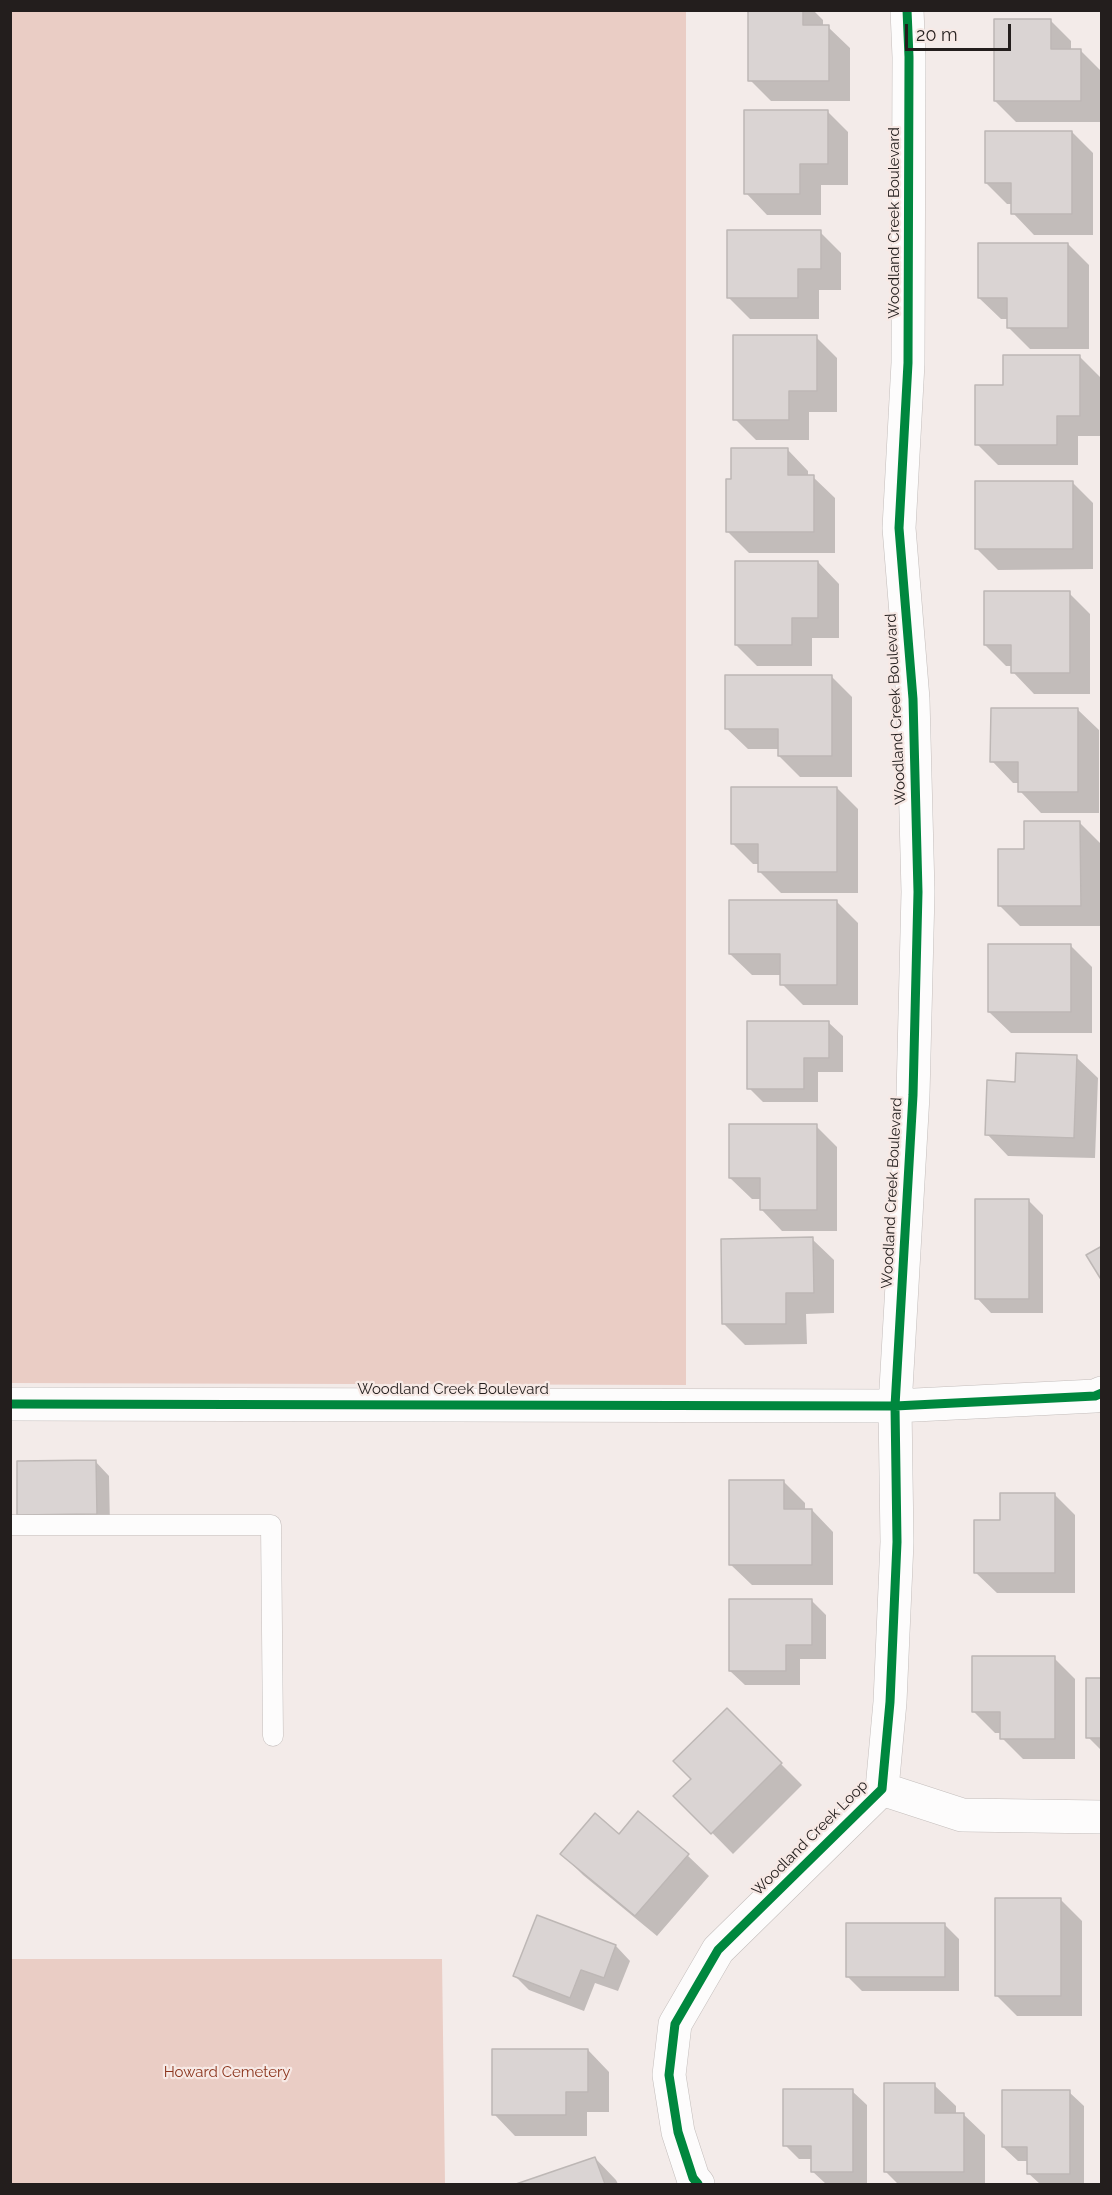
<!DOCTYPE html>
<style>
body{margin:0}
#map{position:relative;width:1112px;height:2195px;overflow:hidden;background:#f3ebe9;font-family:Raleway,sans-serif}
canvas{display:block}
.frame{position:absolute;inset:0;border:12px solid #231e1d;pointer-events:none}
.scale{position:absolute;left:905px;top:24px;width:106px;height:27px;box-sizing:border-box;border:3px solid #231e1d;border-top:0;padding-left:8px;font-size:18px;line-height:21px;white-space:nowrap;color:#231e1d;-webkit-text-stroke:4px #f7e9e5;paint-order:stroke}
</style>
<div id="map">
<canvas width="1112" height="2195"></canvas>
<div class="frame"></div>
<div class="scale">20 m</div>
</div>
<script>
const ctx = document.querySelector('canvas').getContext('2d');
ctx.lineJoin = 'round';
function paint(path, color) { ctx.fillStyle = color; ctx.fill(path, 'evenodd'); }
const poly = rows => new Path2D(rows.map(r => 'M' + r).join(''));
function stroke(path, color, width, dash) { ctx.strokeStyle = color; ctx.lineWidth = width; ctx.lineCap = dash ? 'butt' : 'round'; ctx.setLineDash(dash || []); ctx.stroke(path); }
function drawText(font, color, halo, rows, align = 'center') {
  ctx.font = font + ' Raleway,sans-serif'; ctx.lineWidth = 4.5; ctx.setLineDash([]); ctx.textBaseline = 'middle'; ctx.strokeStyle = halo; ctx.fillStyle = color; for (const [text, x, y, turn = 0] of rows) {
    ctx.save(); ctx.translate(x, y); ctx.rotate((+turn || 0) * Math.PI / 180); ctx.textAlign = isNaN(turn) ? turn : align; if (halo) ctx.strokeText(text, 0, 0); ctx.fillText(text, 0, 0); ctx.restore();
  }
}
paint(poly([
 [10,11,686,11,686,1385,11,1383],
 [10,1959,442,1959,445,2184,11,2184]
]), '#eacdc5');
paint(poly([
 [750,10,813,10,823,20,823,27,828,27,850,48,850,101,771,101,750,80],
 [1050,20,1071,41,1071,51,1081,51,1102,72,1102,122,1016,122,995,101],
 [827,111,848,132,848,185,821,185,821,215,767,215,746,193],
 [1072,132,1093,153,1093,235,1034,235,1013,213,1013,204,1007,204,986,183],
 [820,232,841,253,841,290,819,290,819,319,750,319,729,298],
 [1068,244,1089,265,1089,349,1030,349,1009,328,1009,319,1001,319,979,298],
 [816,337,837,358,837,412,809,412,809,440,756,440,735,419],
 [1079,356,1100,377,1100,436,1078,436,1078,465,998,465,977,444,1004,387],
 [787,449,808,471,808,477,813,477,835,498,835,553,749,553,728,532],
 [1072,482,1093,503,1093,569,998,570,977,549],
 [818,562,839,584,839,638,812,638,812,666,757,666,736,645],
 [1069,593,1090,614,1090,694,1034,694,1013,672,1013,666,1006,666,985,645],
 [831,676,852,697,852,777,800,777,779,756,779,749,748,749,726,728],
 [1077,709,1099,730,1099,813,1041,813,1020,791,1020,783,1013,783,992,761],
 [837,788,858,809,858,893,781,893,760,872,760,864,753,864,732,843],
 [1080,823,1101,844,1101,926,1020,926,999,905,1026,850],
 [837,902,858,923,858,1005,803,1005,782,984,782,975,752,975,730,954],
 [1071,946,1092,967,1092,1033,1011,1033,989,1012],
 [828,1022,843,1036,843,1072,818,1072,818,1102,763,1102,749,1088],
 [1076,1057,1098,1078,1095,1158,1008,1156,987,1134,1017,1083],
 [816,1126,837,1147,837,1231,782,1231,761,1209,761,1199,752,1199,730,1178],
 [1029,1201,1043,1215,1043,1313,991,1313,977,1298],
 [812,1239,834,1260,834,1313,806,1314,807,1344,745,1345,724,1324],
 [95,1461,109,1476,110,1527,33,1529,19,1514],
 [784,1482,805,1503,805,1510,812,1510,833,1532,833,1585,752,1585,730,1564],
 [1054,1494,1075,1515,1075,1593,997,1593,975,1572,1002,1522],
 [812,1601,826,1615,826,1659,800,1659,800,1685,745,1685,730,1671],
 [1054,1658,1075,1679,1075,1759,1023,1759,1002,1738,1002,1733,995,1733,974,1712],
 [1102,1679,1102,1751,1088,1737],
 [727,1710,802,1785,733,1854,676,1796,693,1779],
 [619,1836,687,1855,709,1876,657,1936,583,1875,562,1854],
 [1061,1900,1082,1921,1082,2016,1017,2016,996,1995],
 [538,1917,616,1946,630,1961,618,1991,595,1983,584,2011,529,1990,515,1976],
 [944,1924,959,1939,959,1991,862,1991,847,1976],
 [588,2050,609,2072,609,2112,587,2112,587,2136,515,2136,494,2114],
 [934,2085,956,2106,956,2114,963,2114,985,2135,985,2184,898,2184,885,2171],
 [852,2091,867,2105,867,2184,826,2184,812,2171,812,2159,799,2159,785,2145],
 [1069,2092,1084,2106,1084,2184,1040,2184,1028,2173,1028,2161,1018,2161,1003,2147],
 [595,2158,616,2180,618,2184,521,2184]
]), '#0003');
const building = poly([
 [748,10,803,10,803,25,829,25,829,81,748,81,748,10],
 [994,19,1051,19,1051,49,1081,49,1081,101,994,101,994,19],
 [744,110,828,110,828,164,800,164,800,194,744,194,744,110],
 [985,131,1072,131,1072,214,1011,214,1011,183,985,183,985,131],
 [727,230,821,230,821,269,798,269,798,298,727,298,727,230],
 [978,243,1068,243,1068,328,1007,328,1007,298,978,298,978,243],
 [733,335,817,335,817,391,789,391,789,420,733,420,733,335],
 [1003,355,1080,355,1080,416,1057,416,1057,445,975,445,975,385,1003,385,1003,355],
 [731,448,788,448,788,475,814,475,814,532,726,532,726,479,731,479,731,448],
 [975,481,1073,481,1073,549,975,549,975,481],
 [735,561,818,561,818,618,792,618,792,645,735,645,735,561],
 [984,591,1070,591,1070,673,1011,673,1011,645,984,645,984,591],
 [725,675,832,675,832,756,778,756,778,729,725,729,725,675],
 [991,708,1078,708,1078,792,1018,792,1018,762,990,762,991,708],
 [731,787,837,787,837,872,758,872,758,844,731,844,731,787],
 [1024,821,1080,821,1081,906,998,906,998,849,1024,849,1024,821],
 [729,900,837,900,837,985,780,985,780,954,729,954,729,900],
 [988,944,1071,944,1071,1012,988,1012,988,944],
 [747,1021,829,1021,829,1058,804,1058,804,1089,747,1089,747,1021],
 [1016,1053,1077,1055,1074,1138,985,1135,987,1080,1015,1082,1016,1053],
 [729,1124,817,1124,817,1210,760,1210,760,1178,729,1178,729,1124],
 [975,1199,1029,1199,1029,1299,975,1299,975,1199],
 [813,1237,814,1293,786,1293,786,1324,722,1324,721,1239,813,1237],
 [1102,1246,1102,1281,1086,1255,1102,1246],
 [96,1460,97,1514,17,1515,17,1461,96,1460],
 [729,1480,784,1480,784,1509,812,1509,812,1565,729,1565,729,1480],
 [1000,1493,1055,1493,1055,1573,974,1573,974,1520,1000,1520,1000,1493],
 [729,1599,812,1599,812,1645,786,1645,786,1671,729,1671,729,1599],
 [972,1656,1055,1656,1055,1739,1000,1739,1000,1712,972,1712,972,1656],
 [1086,1678,1102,1678,1102,1738,1086,1738,1086,1678],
 [727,1708,782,1763,711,1834,673,1796,691,1779,673,1761,727,1708],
 [638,1811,689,1854,635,1916,560,1854,595,1813,619,1834,638,1811],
 [995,1898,1061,1898,1061,1996,995,1996,995,1898],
 [537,1915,616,1945,604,1978,581,1970,570,1998,513,1976,537,1915],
 [846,1923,945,1923,945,1977,846,1977,846,1923],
 [492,2049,588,2049,588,2092,566,2092,566,2115,492,2115,492,2049],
 [884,2083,935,2083,935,2113,964,2113,964,2172,884,2172,884,2083],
 [783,2089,853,2089,853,2172,811,2172,811,2146,783,2146,783,2089],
 [1002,2090,1070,2090,1070,2174,1027,2174,1027,2147,1002,2147,1002,2090],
 [595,2157,605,2184,516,2184,595,2157]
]);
paint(building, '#dad4d3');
stroke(building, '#bdb7b5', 1.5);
const service = poly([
 [10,1525,271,1525,273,1736]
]);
const minor = poly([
 [10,1404,895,1406,1095,1396,1102,1393],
 [882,1789,962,1815,1102,1817],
 [698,2184,693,2178,678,2132,669,2075,675,2024,718,1950,882,1789,890,1702,897,1542,895,1406,913,1095,918,892,913,699,899,528,908,363,909,57,907,10]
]);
stroke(service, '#c3bdbb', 21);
stroke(minor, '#c3bdbb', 34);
stroke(service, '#fdfcfc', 20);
stroke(minor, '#fdfcfc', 33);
stroke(poly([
 [10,1404,895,1406,1095,1396,1102,1393],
 [698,2184,693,2178,678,2132,669,2075,675,2024,718,1950,882,1789,890,1702,897,1542,895,1406,913,1095,918,892,913,699,899,528,908,363,909,57,907,10]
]), '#00873e', 9);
drawText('15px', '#231e1d', '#f7e9e5', [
 ["Woodland Creek Boulevard",894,223,-90],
 ["Woodland Creek Boulevard",896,709,-93],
 ["Woodland Creek Boulevard",892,1193,-87],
 ["Woodland Creek Boulevard",453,1389],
 ["Woodland Creek Loop",810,1838,-45]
]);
drawText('15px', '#8b351d', '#f7e9e5', [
 ["Howard Cemetery",227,2072]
]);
</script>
